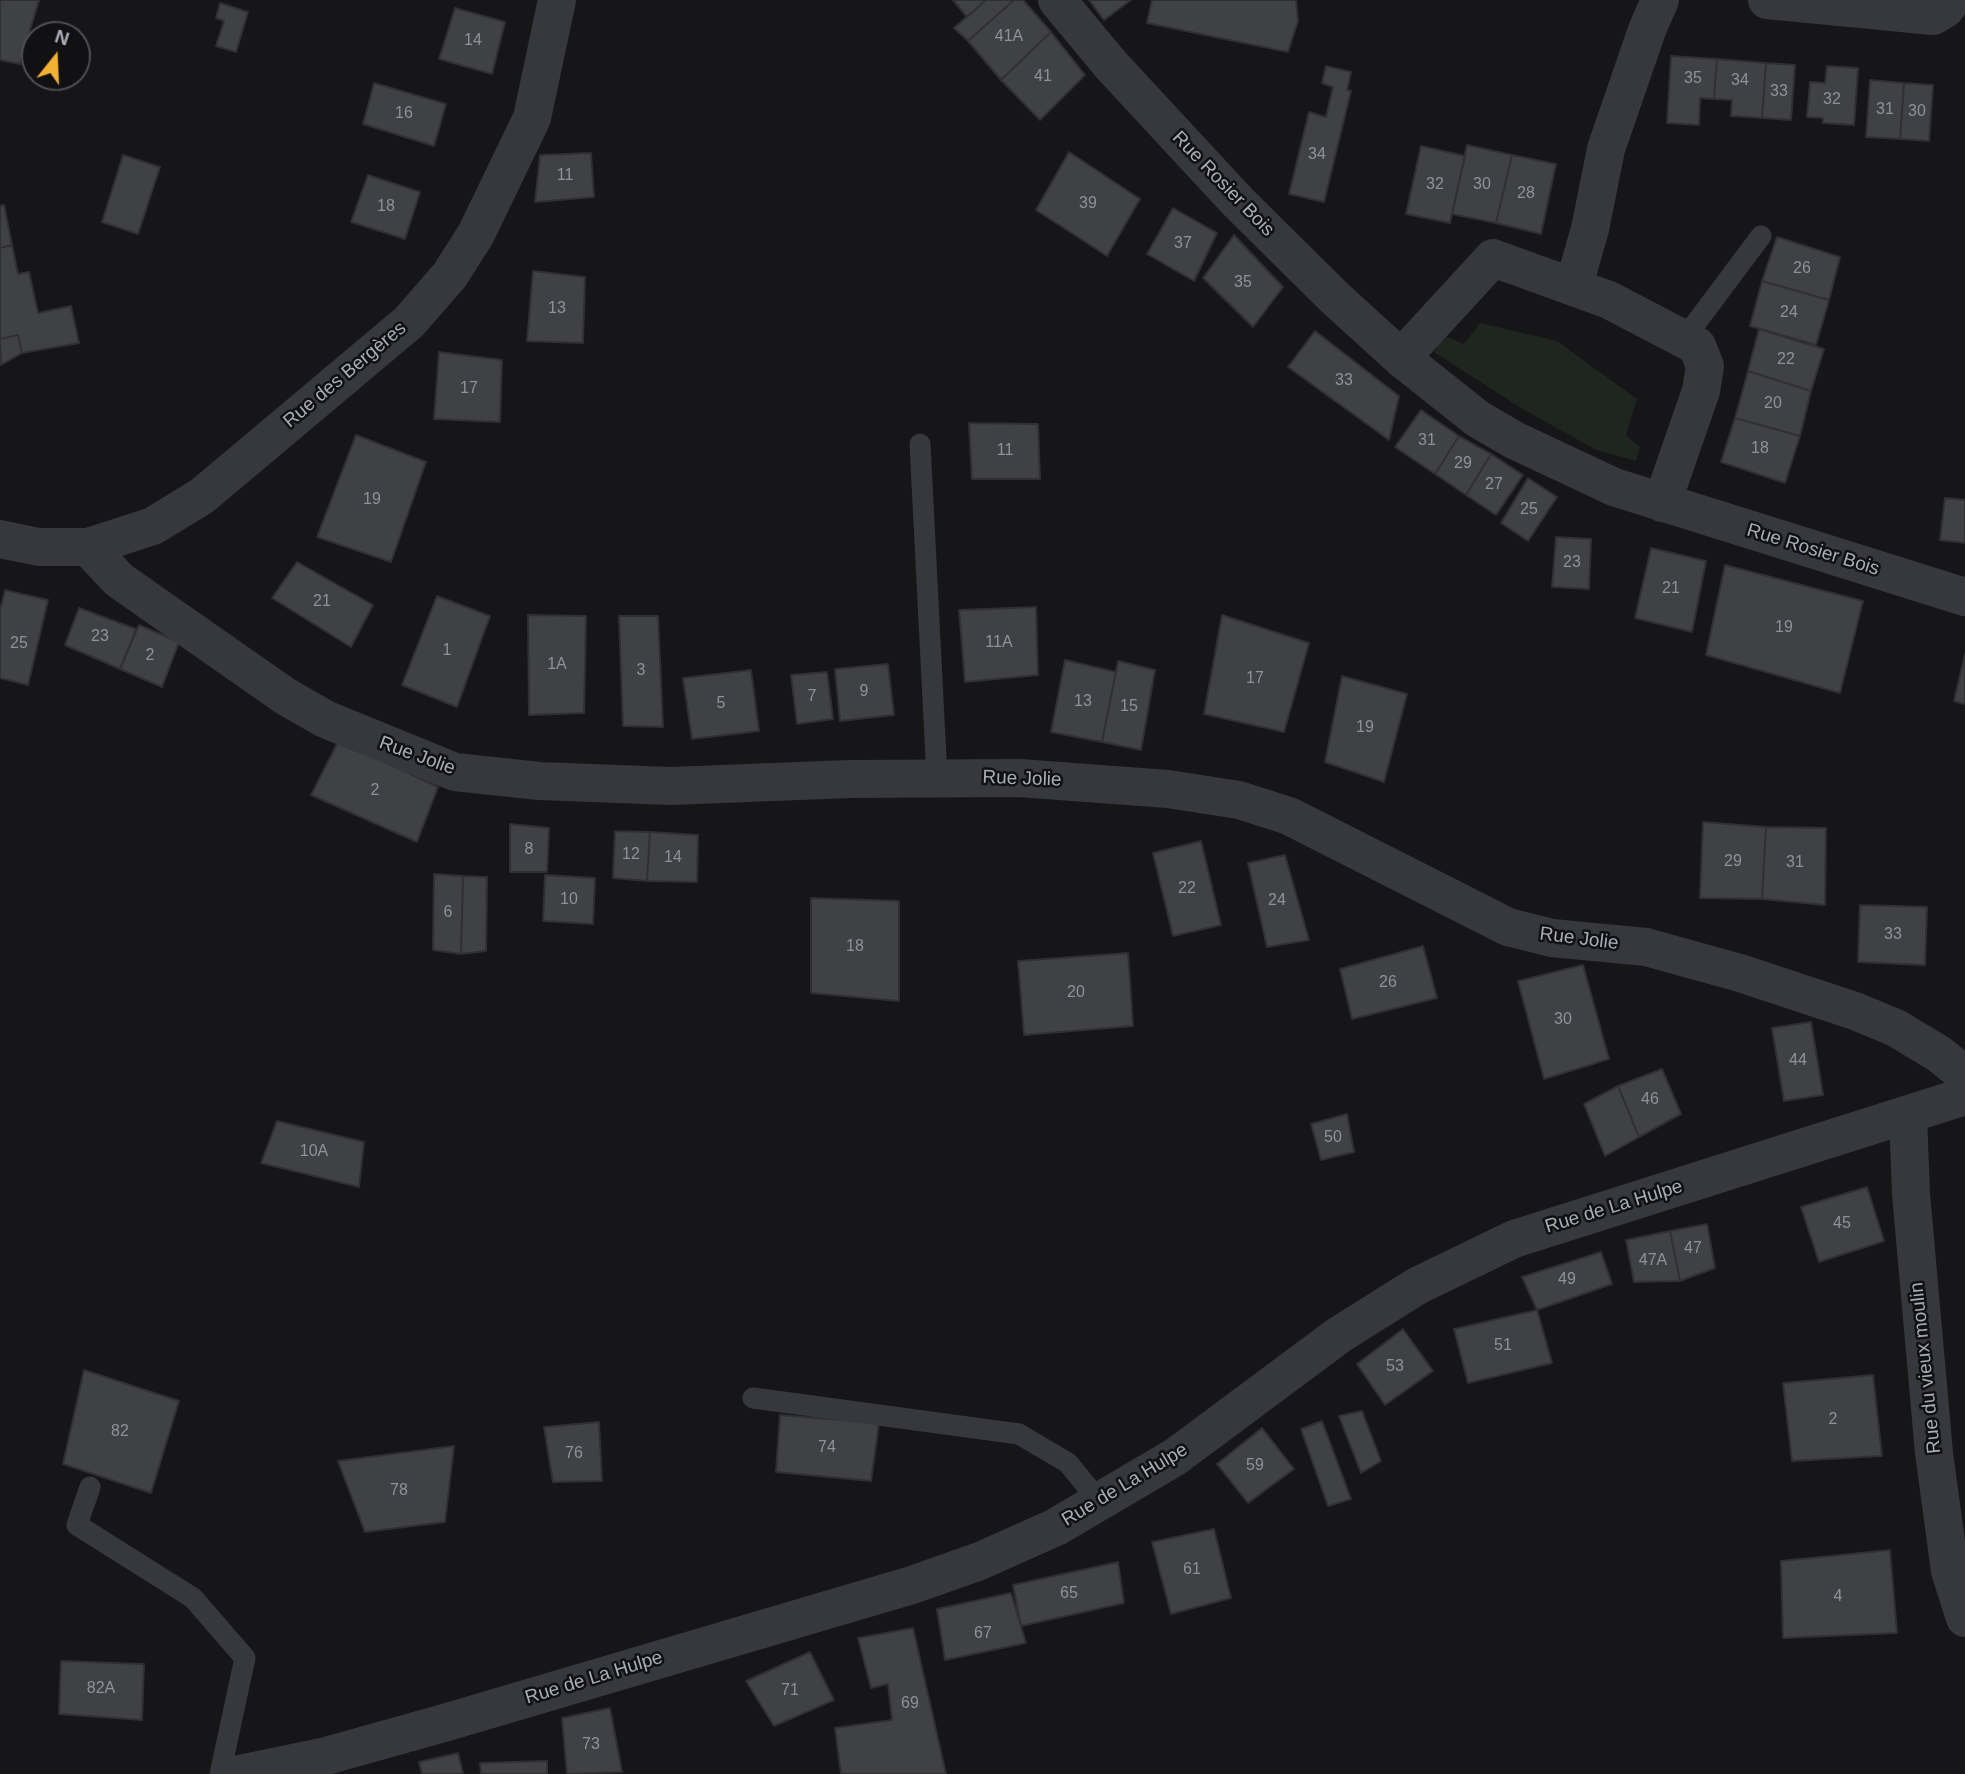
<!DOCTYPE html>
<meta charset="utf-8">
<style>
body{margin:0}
#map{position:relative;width:1965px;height:1774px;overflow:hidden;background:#161618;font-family:Helvetica,sans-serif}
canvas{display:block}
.north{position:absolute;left:21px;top:21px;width:70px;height:70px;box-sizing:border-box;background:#111113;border:2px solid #4d4f55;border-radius:50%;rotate:18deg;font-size:19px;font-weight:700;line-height:28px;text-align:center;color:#a8adb8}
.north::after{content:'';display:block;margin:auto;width:24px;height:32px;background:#f2b134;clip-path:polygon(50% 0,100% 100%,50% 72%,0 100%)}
</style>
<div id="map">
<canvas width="1965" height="1774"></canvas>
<div class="north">N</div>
</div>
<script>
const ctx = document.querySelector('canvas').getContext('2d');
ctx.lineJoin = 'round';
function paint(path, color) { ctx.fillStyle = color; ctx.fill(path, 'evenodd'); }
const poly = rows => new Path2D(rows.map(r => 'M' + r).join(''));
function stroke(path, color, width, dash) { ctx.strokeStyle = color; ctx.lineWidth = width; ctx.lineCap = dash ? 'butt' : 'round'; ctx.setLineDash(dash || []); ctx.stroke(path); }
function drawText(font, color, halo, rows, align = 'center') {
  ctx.font = font + ' Helvetica,sans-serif'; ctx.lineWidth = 5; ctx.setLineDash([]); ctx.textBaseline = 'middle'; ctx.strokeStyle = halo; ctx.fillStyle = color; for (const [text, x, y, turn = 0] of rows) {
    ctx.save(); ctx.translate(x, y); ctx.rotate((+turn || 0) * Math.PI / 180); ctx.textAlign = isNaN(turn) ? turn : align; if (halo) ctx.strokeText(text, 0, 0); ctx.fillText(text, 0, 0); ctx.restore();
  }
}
paint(poly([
 [1480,323,1557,341,1637,399,1626,435,1640,447,1636,461,1596,450,1521,408,1434,352,1444,336,1464,344]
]), '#1e261f');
const building = poly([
 [0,0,39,0,20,64,0,60,0,0],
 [953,0,986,0,967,17,953,0],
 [986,0,1014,0,968,41,954,28,986,0],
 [1014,0,1023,0,1051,32,1001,80,968,41,1014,0],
 [1089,0,1131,0,1104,20,1089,0],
 [1152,0,1296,0,1298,21,1288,52,1147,23,1152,0],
 [220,3,248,12,236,52,216,46,224,21,216,18,220,3],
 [455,8,505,22,492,74,439,59,455,8],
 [1051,32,1085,75,1040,120,1001,80,1051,32],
 [1671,56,1717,59,1714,99,1700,98,1699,125,1667,123,1671,56],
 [1717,59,1766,63,1762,118,1731,116,1732,100,1714,99,1717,59],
 [1766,63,1795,65,1791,120,1762,118,1766,63],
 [1326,66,1351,72,1347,90,1351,91,1324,202,1289,194,1309,112,1326,117,1333,87,1322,83,1326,66],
 [1827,66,1858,68,1854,125,1823,123,1823,118,1807,117,1810,82,1825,83,1827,66],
 [1870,80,1904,83,1900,139,1866,137,1870,80],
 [374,83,446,104,434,146,363,124,374,83],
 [1904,83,1933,85,1929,141,1900,139,1904,83],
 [1467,145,1512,155,1496,223,1452,214,1467,145],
 [1421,146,1465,156,1450,223,1406,214,1421,146],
 [1069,152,1140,199,1107,256,1036,210,1069,152],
 [591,153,594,197,535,202,540,155,591,153],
 [123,155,160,167,138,234,102,222,123,155],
 [1512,155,1556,164,1541,234,1496,223,1512,155],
 [368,175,420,192,405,239,351,222,368,175],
 [4,205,12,245,0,248,0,206,4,205],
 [1173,208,1217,233,1194,281,1147,254,1173,208],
 [1234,235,1283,287,1253,327,1203,278,1234,235],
 [1777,237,1840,257,1829,300,1762,281,1777,237],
 [12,245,18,274,29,272,38,313,71,306,79,343,22,353,18,335,0,339,0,248,12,245],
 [533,271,585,277,583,343,527,341,533,271],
 [1762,281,1829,300,1816,345,1750,326,1762,281],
 [1759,329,1824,349,1811,391,1748,371,1759,329],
 [1315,331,1399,396,1389,440,1288,367,1315,331],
 [18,335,22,353,1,365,0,339,18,335],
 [439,352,502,360,500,422,434,419,439,352],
 [1748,371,1811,391,1800,436,1735,418,1748,371],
 [1421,410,1459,436,1435,474,1395,447,1421,410],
 [1735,418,1800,436,1785,483,1721,462,1735,418],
 [969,423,1038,424,1040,479,972,479,969,423],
 [356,435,426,462,391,562,317,537,356,435],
 [1459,436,1491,454,1466,495,1435,474,1459,436],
 [1491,454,1523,475,1496,515,1466,495,1491,454],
 [1528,478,1557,497,1528,541,1501,523,1528,478],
 [1945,498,1965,500,1965,543,1940,540,1945,498],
 [1556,537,1591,539,1589,589,1552,587,1556,537],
 [1651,548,1706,561,1692,632,1635,618,1651,548],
 [297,562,373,605,351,647,272,598,297,562],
 [1725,565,1863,601,1840,693,1706,655,1725,565],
 [5,590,48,600,28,685,0,678,0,610,5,590],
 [437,596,490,616,457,707,402,685,437,596],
 [1036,607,1038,675,965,682,959,610,1036,607],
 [79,608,136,629,120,669,65,645,79,608],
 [528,615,586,616,584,713,529,715,528,615],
 [1222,615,1309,643,1284,732,1204,714,1222,615],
 [619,616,658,616,663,727,623,726,619,616],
 [139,625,179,642,162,687,120,669,139,625],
 [1965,654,1965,704,1954,701,1965,654],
 [1065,660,1116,672,1102,742,1051,732,1065,660],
 [1118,661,1155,670,1141,750,1102,742,1118,661],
 [888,664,894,715,840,721,835,669,888,664],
 [751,670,759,731,692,739,683,678,751,670],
 [827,672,833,719,797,724,791,675,827,672],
 [1342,676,1407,694,1384,782,1325,762,1342,676],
 [339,740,438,787,417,842,311,795,339,740],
 [1703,822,1766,827,1762,899,1700,898,1703,822],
 [510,824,549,828,547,872,510,872,510,824],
 [1766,827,1826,828,1825,905,1762,899,1766,827],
 [615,831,650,832,647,881,613,878,615,831],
 [650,832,698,835,697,882,647,881,650,832],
 [1201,841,1221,925,1173,936,1153,853,1201,841],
 [1285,855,1309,940,1267,947,1248,863,1285,855],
 [434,874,463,876,461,954,433,950,434,874],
 [545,875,595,878,593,924,543,921,545,875],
 [463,876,487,877,486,951,461,954,463,876],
 [811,898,899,901,899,1001,811,993,811,898],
 [1860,905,1927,907,1925,965,1858,962,1860,905],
 [1423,946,1437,998,1352,1019,1340,969,1423,946],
 [1128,953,1133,1026,1024,1035,1018,961,1128,953],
 [1583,965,1609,1059,1544,1079,1518,981,1583,965],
 [1811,1022,1823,1095,1784,1101,1772,1028,1811,1022],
 [1662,1069,1681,1114,1639,1137,1618,1086,1662,1069],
 [1618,1086,1639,1137,1605,1156,1584,1104,1618,1086],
 [1347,1114,1354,1152,1321,1160,1311,1124,1347,1114],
 [277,1121,364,1142,359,1187,261,1163,277,1121],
 [1867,1187,1884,1241,1819,1262,1801,1207,1867,1187],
 [1707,1224,1715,1268,1680,1281,1670,1231,1707,1224],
 [1670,1231,1680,1281,1634,1282,1626,1240,1670,1231],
 [1601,1252,1612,1284,1537,1310,1522,1277,1601,1252],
 [1537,1310,1552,1363,1468,1383,1454,1329,1537,1310],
 [1403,1329,1433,1371,1385,1405,1357,1364,1403,1329],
 [84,1370,179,1401,151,1493,63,1464,84,1370],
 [1873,1375,1882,1456,1792,1461,1783,1383,1873,1375],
 [1362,1411,1381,1461,1361,1473,1339,1416,1362,1411],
 [780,1415,879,1423,871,1481,776,1472,780,1415],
 [1322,1421,1351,1499,1328,1506,1301,1429,1322,1421],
 [599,1422,602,1481,553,1482,544,1427,599,1422],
 [1262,1428,1294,1469,1248,1503,1217,1464,1262,1428],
 [454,1446,445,1522,365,1532,338,1461,454,1446],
 [1214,1529,1231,1598,1171,1614,1152,1542,1214,1529],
 [1890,1550,1897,1633,1783,1638,1781,1561,1890,1550],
 [1118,1562,1124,1603,1021,1626,1013,1585,1118,1562],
 [1011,1593,1026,1643,945,1660,937,1609,1011,1593],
 [913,1628,946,1774,841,1774,835,1728,892,1720,888,1684,871,1688,858,1638,913,1628],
 [810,1652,834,1700,774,1726,746,1681,810,1652],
 [61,1661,144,1664,142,1720,59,1714,61,1661],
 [610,1708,622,1772,567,1774,562,1718,610,1708],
 [458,1753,463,1774,422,1774,419,1762,458,1753],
 [547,1761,547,1774,481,1774,480,1763,547,1761]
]);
paint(building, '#404145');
stroke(building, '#303034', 2);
stroke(poly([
 [1684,339,1761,236],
 [920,444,937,778],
 [753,1398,1019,1434,1068,1463,1099,1501],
 [90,1487,77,1525,193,1598,245,1658,220,1774]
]), '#37383d', 21);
stroke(poly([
 [1057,0,1111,65,1238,202,1335,298,1401,358,1478,419,1514,440,1614,487,1965,597],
 [1767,0,1933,16,1945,9,1952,0],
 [1574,285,1590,229,1606,149,1647,30,1660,0],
 [1401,358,1493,258,1609,300,1697,346,1705,366,1701,391,1662,503],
 [0,539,39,547,88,547,153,526,202,496,409,322,450,275,476,234,532,118,557,0],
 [88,547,119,580,285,696,325,719,455,772,539,781,671,786,850,779,1019,778,1168,789,1239,800,1289,816,1508,927,1552,938,1646,947,1740,973,1855,1011,1896,1028,1939,1054,1965,1075],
 [1908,1115,1911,1194,1934,1453,1950,1571,1965,1618]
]), '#37383d', 38);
stroke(poly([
 [239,1774,326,1756,444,1723,912,1585,980,1561,1056,1527,1175,1457,1339,1335,1417,1286,1514,1239,1965,1096]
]), '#37383d', 38);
drawText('16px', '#8e929b', null, [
 ["41A",1009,37],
 ["14",473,41],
 ["41",1043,77],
 ["35",1693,79],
 ["34",1740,81],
 ["33",1779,92],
 ["32",1832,100],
 ["31",1885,110],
 ["30",1917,112],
 ["16",404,114],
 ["34",1317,155],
 ["11",565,176],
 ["32",1435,185],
 ["30",1482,185],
 ["28",1526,194],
 ["39",1088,204],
 ["18",386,207],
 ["37",1183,244],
 ["26",1802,269],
 ["35",1243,283],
 ["13",557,309],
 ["24",1789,313],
 ["22",1786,360],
 ["33",1344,381],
 ["17",469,389],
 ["20",1773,404],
 ["31",1427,441],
 ["18",1760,449],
 ["11",1005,451],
 ["29",1463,464],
 ["27",1494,485],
 ["19",372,500],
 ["25",1529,510],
 ["23",1572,563],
 ["21",1671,589],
 ["21",322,602],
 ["19",1784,628],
 ["23",100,637],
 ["11A",999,643],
 ["25",19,644],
 ["1",447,651],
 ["2",150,656],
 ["1A",557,665],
 ["3",641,671],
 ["17",1255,679],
 ["9",864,692],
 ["7",812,697],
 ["13",1083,702],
 ["5",721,704],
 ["15",1129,707],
 ["19",1365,728],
 ["2",375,791],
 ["8",529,850],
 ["12",631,855],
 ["14",673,858],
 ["29",1733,862],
 ["31",1795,863],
 ["22",1187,889],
 ["10",569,900],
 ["24",1277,901],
 ["6",448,913],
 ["33",1893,935],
 ["18",855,947],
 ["26",1388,983],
 ["20",1076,993],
 ["30",1563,1020],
 ["44",1798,1061],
 ["46",1650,1100],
 ["50",1333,1138],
 ["10A",314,1152],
 ["45",1842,1224],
 ["47",1693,1249],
 ["47A",1653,1261],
 ["49",1567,1280],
 ["51",1503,1346],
 ["53",1395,1367],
 ["2",1833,1420],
 ["82",120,1432],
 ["74",827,1448],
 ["76",574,1454],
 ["59",1255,1466],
 ["78",399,1491],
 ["61",1192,1570],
 ["65",1069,1594],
 ["4",1838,1597],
 ["67",983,1634],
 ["82A",101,1689],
 ["71",790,1691],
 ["69",910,1704],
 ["73",591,1745]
]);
drawText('19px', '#a8adb8', '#111113', [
 ["Rue Rosier Bois",1223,184,46],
 ["Rue des Bergères",345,375,-40],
 ["Rue Rosier Bois",1813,550,17],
 ["Rue Jolie",417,756,20],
 ["Rue Jolie",1022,779,2],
 ["Rue Jolie",1579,939,7],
 ["Rue de La Hulpe",1614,1207,-17],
 ["Rue du vieux moulin",1926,1368,-96],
 ["Rue de La Hulpe",1125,1485,-31],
 ["Rue de La Hulpe",594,1678,-17]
]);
</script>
